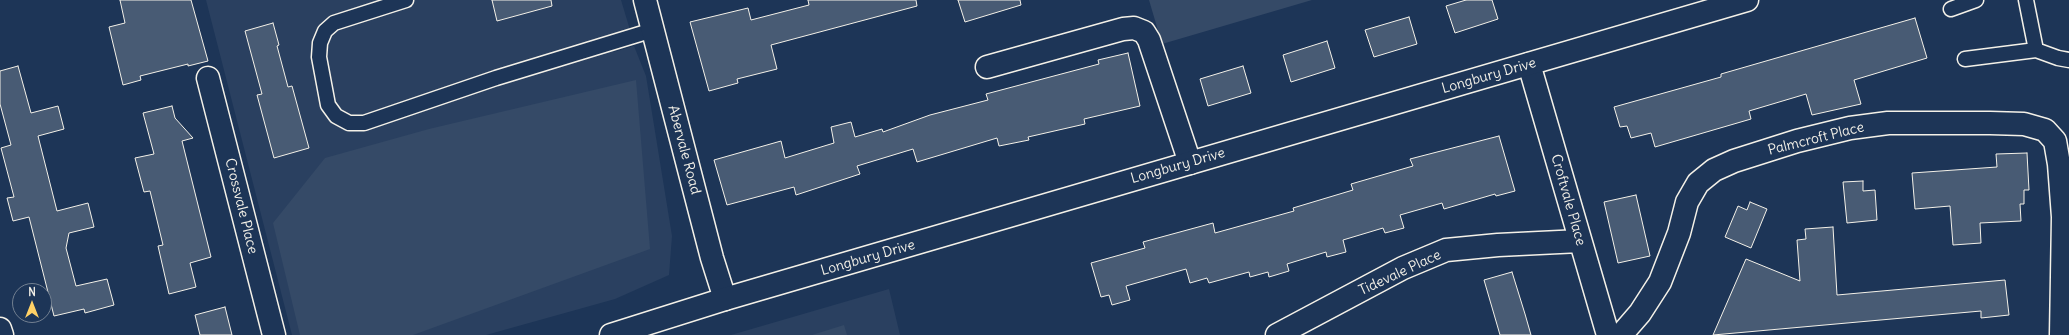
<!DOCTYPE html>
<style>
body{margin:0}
#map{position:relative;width:2069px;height:335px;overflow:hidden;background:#1d3557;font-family:Delius,sans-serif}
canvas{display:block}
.north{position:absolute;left:12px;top:283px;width:40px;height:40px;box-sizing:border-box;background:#1d3557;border:1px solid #738091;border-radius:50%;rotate:0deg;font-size:11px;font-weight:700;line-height:16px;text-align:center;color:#f4f1e8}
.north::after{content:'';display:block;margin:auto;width:14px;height:18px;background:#ffd166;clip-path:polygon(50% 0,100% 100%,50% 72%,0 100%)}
</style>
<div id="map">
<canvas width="2069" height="335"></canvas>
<div class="north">N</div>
</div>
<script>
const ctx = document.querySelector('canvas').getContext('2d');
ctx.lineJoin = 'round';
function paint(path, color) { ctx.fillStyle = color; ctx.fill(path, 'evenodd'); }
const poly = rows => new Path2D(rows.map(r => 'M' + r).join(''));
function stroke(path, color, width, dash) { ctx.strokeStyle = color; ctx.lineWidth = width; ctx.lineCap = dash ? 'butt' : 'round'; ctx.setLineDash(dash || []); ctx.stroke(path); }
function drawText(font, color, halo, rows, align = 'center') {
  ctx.font = font + ' Delius,sans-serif'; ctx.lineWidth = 4; ctx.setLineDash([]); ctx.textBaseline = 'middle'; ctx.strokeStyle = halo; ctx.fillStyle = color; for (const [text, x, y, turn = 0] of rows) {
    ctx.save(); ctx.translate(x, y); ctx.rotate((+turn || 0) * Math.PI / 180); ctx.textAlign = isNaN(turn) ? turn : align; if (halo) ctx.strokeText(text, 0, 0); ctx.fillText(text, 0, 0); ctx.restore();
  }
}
paint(poly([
 [206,0,621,0,630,30,610,36,614,52,634,46,646,76,672,236,669,275,615,299,486,335,292,335],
 [889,289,900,335,731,335]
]), '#2a4060');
paint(poly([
 [1149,0,1312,0,1162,44],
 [636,80,650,249,413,335,300,335,273,223,325,158,429,129],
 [844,325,847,335,812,335]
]), '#354a67');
const building = poly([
 [120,0,191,0,208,61,188,66,188,64,140,76,141,80,123,85,109,27,125,23,120,0],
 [492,0,551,0,552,6,497,21,492,0],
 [808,0,916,0,917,6,771,45,777,69,737,79,738,83,709,91,690,22,748,8,751,20,809,5,808,0],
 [958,0,1020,0,1021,5,965,22,958,0],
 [1466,0,1492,0,1498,19,1455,33,1446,6,1466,0],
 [1409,17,1417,44,1374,57,1365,30,1409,17],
 [1915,18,1927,58,1854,80,1861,104,1812,115,1806,94,1749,111,1751,119,1655,147,1651,133,1631,138,1627,126,1620,127,1614,107,1721,77,1721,74,1915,18],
 [273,23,279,45,277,46,288,87,292,86,309,148,274,158,257,95,262,94,245,31,273,23],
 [1327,41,1335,68,1291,82,1283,55,1327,41],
 [1128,53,1140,106,1084,119,1085,124,1028,137,1029,140,999,146,997,138,917,162,913,149,857,166,860,174,796,195,794,187,727,205,714,160,781,141,785,158,834,143,831,127,851,122,855,137,882,129,883,132,930,115,988,100,986,94,1099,64,1098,60,1128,53],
 [18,66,31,113,58,106,64,129,38,136,57,211,88,203,94,227,69,233,66,248,76,286,107,279,114,305,85,313,84,309,54,316,29,217,13,221,7,198,14,197,1,148,11,145,0,104,0,71,18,66],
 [1243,66,1251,93,1208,106,1200,79,1243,66],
 [172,106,175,118,193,138,182,141,211,257,190,263,196,287,169,294,158,246,163,245,150,191,144,192,135,158,154,154,143,113,172,106],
 [1499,136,1515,191,1496,196,1495,194,1444,209,1442,203,1400,215,1404,228,1385,233,1383,228,1343,240,1346,252,1327,257,1326,252,1287,264,1289,271,1269,277,1268,272,1250,277,1249,272,1209,283,1207,278,1190,283,1186,269,1126,286,1130,300,1112,305,1109,295,1101,297,1091,263,1145,248,1143,242,1213,223,1215,233,1294,211,1293,208,1353,190,1351,184,1413,166,1410,159,1499,136],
 [2027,153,2029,190,2024,190,2024,204,2020,204,2021,221,1980,223,1981,243,1953,245,1950,206,1915,209,1912,173,1997,167,1996,154,2027,153],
 [1863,181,1863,191,1875,190,1877,220,1847,223,1843,182,1863,181],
 [1636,195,1650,256,1618,263,1604,202,1636,195],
 [1750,202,1767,209,1751,248,1725,237,1738,206,1747,210,1750,202],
 [1833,227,1837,295,2005,280,2009,315,1981,318,1981,311,1713,335,1746,259,1800,281,1797,240,1806,239,1805,229,1833,227],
 [1512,272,1525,314,1531,335,1500,335,1498,328,1484,280,1512,272],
 [225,307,232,335,200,335,195,315,225,307]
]);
paint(building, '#485b74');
stroke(building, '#f4f1e8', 1);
const service = poly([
 [406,0,334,23,325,31,320,43,319,57,328,105,336,116,349,123,364,123,496,78,653,30],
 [2026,0,2036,50,2058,58,2069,60],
 [1951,9,1976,0],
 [1965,59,2036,50]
]);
const minor = poly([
 [645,0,712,258,725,299],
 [1529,64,1608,335],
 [987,67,1123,29,1134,28,1144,32,1149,40,1190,163],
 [208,78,274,335],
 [0,329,2,335],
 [1277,335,1403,268,1446,250,1498,245,1580,241],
 [1621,335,1640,313,1660,282,1679,233,1687,202,1698,183,1714,170,1734,161,1797,141,1850,128,1888,123,1990,123,2024,124,2045,130,2055,141,2059,164,2063,217,2061,335]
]);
const tertiary = poly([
 [611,335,725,299,1747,0]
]);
stroke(service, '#f4f1e8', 17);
stroke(minor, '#f4f1e8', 25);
stroke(tertiary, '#f4f1e8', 25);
stroke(service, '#1d3557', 14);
stroke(minor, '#1d3557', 22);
stroke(tertiary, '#1d3557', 22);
drawText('14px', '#f4f1e8', '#1d3557', [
 ["Longbury Drive",1489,76,-16],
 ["Palmcroft Place",1816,139,-14],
 ["Abervale Road",684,150,75],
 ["Longbury Drive",1178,166,-16],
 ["Croftvale Place",1568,200,74],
 ["Crossvale Place",241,206,76],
 ["Longbury Drive",868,258,-16],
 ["Tidevale Place",1400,273,-25]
]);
</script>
